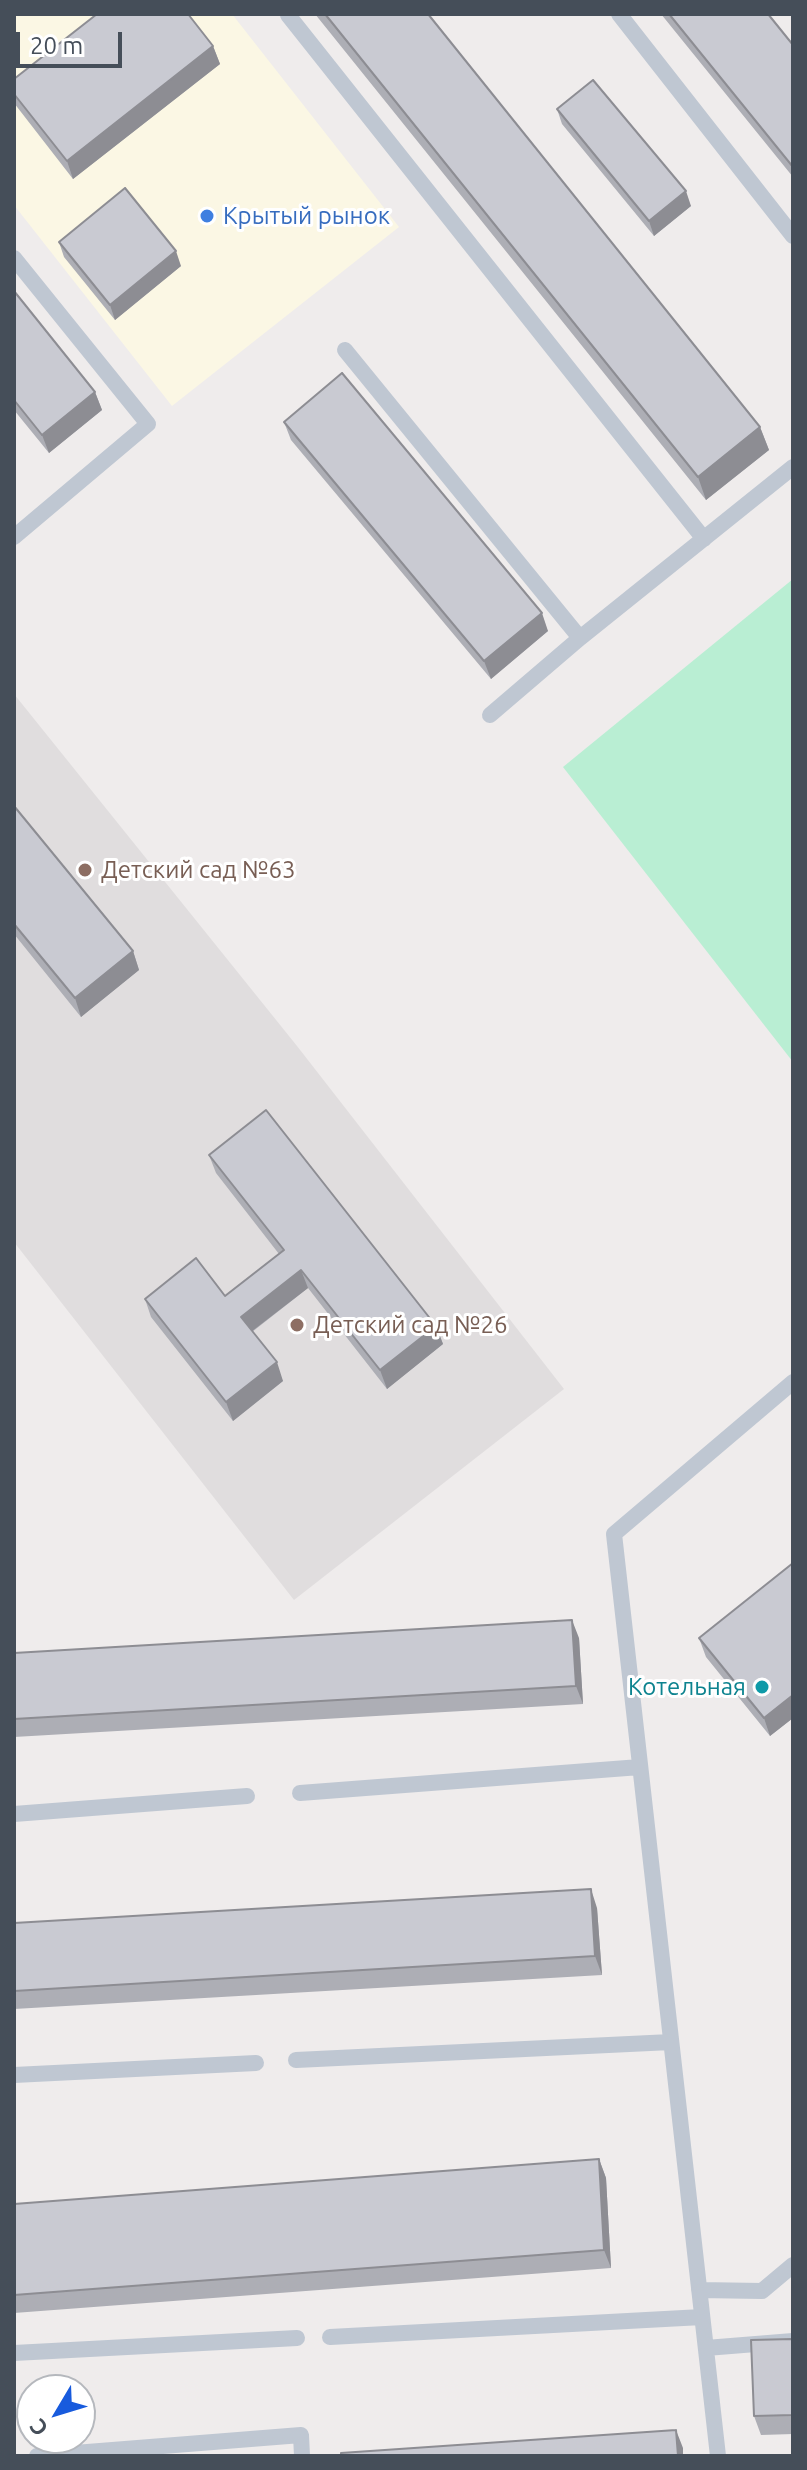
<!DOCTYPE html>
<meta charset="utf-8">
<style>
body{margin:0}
#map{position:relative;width:807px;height:2470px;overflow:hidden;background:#efecec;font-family:Ubuntu,sans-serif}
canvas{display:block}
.frame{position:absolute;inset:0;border:16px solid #454e59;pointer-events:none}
.north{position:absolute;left:16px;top:2374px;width:80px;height:80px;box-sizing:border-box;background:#fff;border:2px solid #b5b8bd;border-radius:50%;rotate:232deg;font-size:22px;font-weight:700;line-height:32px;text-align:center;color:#454e59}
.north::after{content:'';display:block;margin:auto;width:28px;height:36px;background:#185bdd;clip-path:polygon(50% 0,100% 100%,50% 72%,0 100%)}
.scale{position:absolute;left:16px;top:32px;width:106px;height:36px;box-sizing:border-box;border:4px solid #454e59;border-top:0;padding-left:10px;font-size:24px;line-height:28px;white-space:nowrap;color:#454e59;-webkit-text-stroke:6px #fff;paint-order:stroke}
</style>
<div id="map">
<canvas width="807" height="2470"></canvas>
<div class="frame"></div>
<div class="north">С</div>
<div class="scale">20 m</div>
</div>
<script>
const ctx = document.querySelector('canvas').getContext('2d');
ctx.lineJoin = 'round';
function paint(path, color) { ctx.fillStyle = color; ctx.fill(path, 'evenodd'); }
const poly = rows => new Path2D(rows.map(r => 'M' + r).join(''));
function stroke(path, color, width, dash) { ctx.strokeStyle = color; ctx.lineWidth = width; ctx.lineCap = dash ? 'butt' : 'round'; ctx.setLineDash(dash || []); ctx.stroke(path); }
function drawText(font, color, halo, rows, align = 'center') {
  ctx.font = font + ' Ubuntu,sans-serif'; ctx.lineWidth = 6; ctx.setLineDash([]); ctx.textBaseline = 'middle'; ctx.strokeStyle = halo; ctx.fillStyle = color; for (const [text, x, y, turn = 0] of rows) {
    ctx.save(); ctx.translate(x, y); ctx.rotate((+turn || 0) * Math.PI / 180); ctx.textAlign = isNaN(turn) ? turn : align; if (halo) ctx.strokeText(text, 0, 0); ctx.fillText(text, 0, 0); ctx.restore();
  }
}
paint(poly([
 [14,14,232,14,399,227,172,406,14,205]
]), '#fbf7e4');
paint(poly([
 [14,694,297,1046,564,1389,294,1600,14,1242]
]), '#e0ddde');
paint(poly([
 [793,579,793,1062,563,767]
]), '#b9eed3');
stroke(poly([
 [619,14,793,236],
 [288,15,704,539],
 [14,258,148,424,14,537],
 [345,350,580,638],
 [490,715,580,638,793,467],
 [300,1793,640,1767],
 [14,1814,247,1796],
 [296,2060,671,2042],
 [14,2075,256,2063],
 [699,2290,762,2291,793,2265],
 [330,2337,702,2317],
 [706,2348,793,2341],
 [14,2353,297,2338],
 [37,2456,301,2435,302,2456],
 [718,2456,614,1534,793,1382]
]), '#bfc7d2', 16);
paint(poly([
 [315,14,428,14,760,427,769,450,706,500],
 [661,14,768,14,793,45,793,177],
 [213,46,220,64,73,179,14,103,14,79],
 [557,109,691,206,654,236,562,124],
 [59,242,181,266,115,320,64,257],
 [14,291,95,392,102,410,49,453,14,410],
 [284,422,548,631,491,679,291,440],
 [14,806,133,951,139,970,81,1017,14,934],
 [209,1155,436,1326,443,1344,387,1389,308,1288,252,1332,283,1381,233,1421,151,1317,145,1299,225,1296,279,1254,216,1173],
 [793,1563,793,1718,770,1736,706,1657,699,1638],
 [579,1638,583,1704,14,1737,14,1653],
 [597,1908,602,1975,14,2009,14,1923],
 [599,2159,606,2178,611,2268,14,2313,14,2204],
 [793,2339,793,2434,761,2435,754,2416]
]), '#adaeb5');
paint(poly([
 [213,46,220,64,73,179,67,161],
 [686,191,691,206,654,236,649,221],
 [176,251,181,266,115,320,110,305],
 [95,392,102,410,49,453,42,435],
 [760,427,769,450,706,500,698,477],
 [542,613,548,631,491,679,484,661],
 [133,951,139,970,81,1017,75,998],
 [301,1270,308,1288,247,1335,241,1317],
 [436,1326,443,1344,387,1389,380,1370],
 [277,1362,283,1381,233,1421,226,1402],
 [572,1620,579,1638,583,1704,576,1686],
 [793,1695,793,1718,770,1736,764,1718],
 [591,1889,597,1908,602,1975,595,1956],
 [599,2159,606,2178,611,2268,604,2250],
 [676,2430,683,2448,683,2456,678,2456]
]), '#8d8d93');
const building = poly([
 [97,14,188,14,213,46,67,161,14,94,14,79,97,14],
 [325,14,428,14,760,427,698,477,325,14],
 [669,14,768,14,793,45,793,167,669,14],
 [593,80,686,191,649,221,557,109,593,80],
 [125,188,176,251,110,305,59,242,125,188],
 [14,291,95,392,42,435,14,400,14,291],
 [342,373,542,613,484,661,284,422,342,373],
 [14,806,133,951,75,998,14,924,14,806],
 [266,1110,436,1326,380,1370,301,1270,241,1317,277,1362,226,1402,145,1299,196,1258,225,1296,284,1250,209,1155,266,1110],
 [793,1563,793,1695,764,1718,699,1638,793,1563],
 [572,1620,576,1686,14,1719,14,1653,572,1620],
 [591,1889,595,1956,14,1991,14,1923,591,1889],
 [599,2159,604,2250,14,2295,14,2204,599,2159],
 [793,2339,793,2415,754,2416,751,2340,793,2339],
 [676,2430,678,2456,341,2456,341,2453,676,2430]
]);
paint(building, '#c9cad2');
stroke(building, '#8d8d93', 2);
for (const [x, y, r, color] of [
 [207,216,8,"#3f7fe0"],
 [85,870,8,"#8d6e63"],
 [297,1325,8,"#8d6e63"],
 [762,1687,8,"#0f9aa8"]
]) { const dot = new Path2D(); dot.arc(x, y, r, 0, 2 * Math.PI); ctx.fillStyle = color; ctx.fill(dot); stroke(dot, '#fff', 3); }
drawText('24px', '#366cbe', '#fff', [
 ["Крытый рынок",223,216]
], 'left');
drawText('24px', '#785e54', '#fff', [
 ["Детский сад №63",101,870],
 ["Детский сад №26",313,1325]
], 'left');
drawText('24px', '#0d838f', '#fff', [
 ["Котельная",746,1687]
], 'right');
</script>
